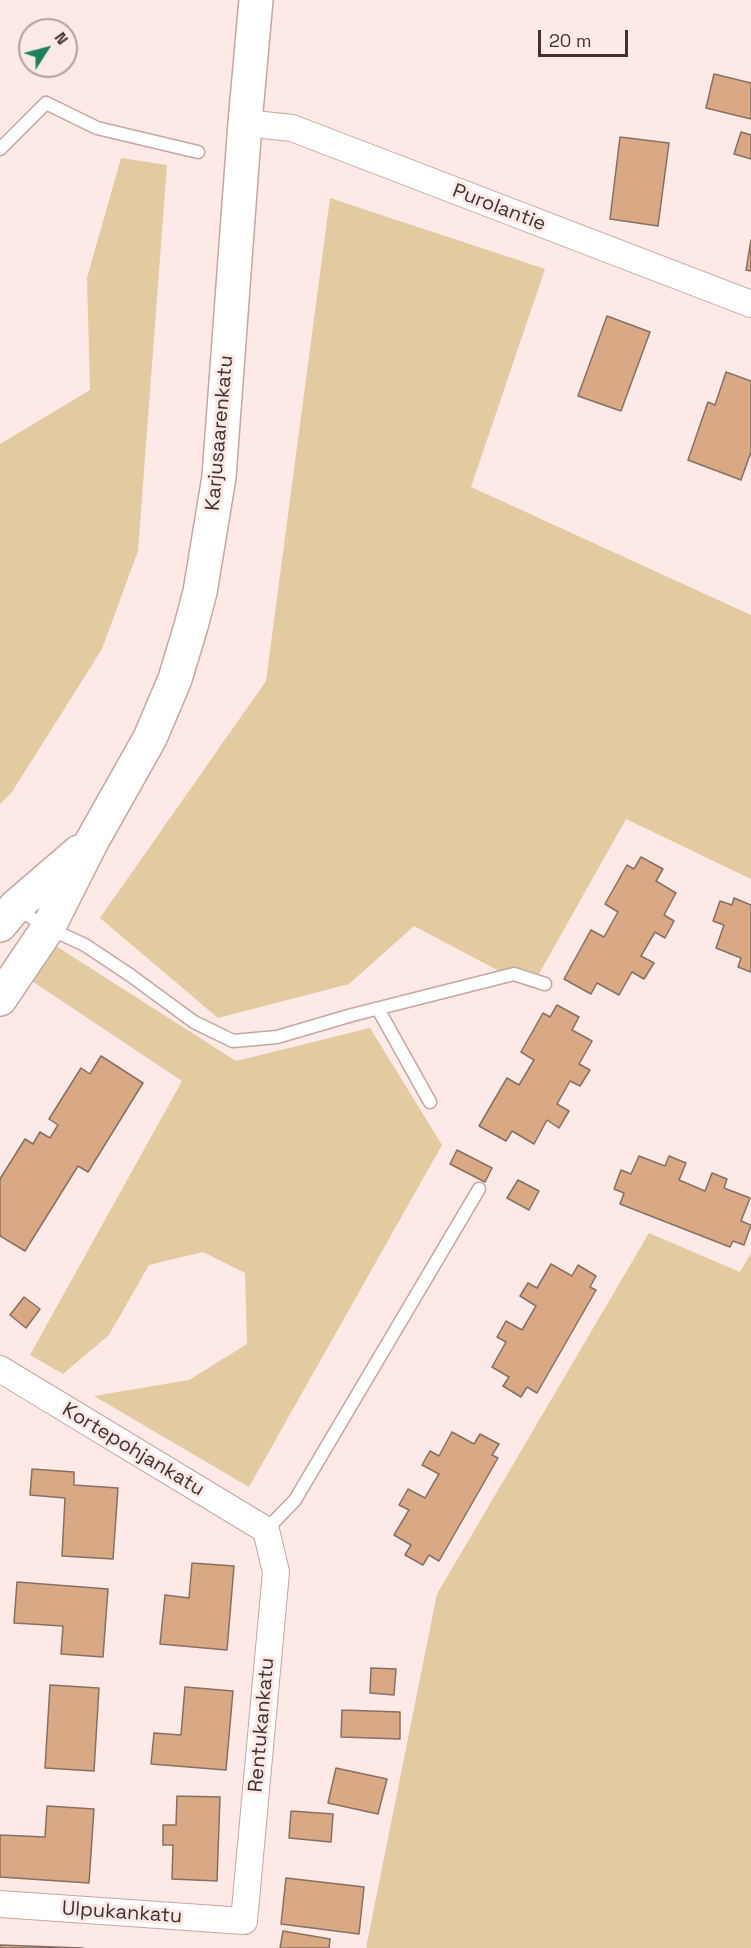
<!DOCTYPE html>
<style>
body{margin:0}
#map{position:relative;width:751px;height:1948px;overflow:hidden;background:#fde9e6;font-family:"Space Grotesk",sans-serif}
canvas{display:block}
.north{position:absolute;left:18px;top:18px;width:60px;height:60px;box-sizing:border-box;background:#fde9e6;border:2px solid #b1a09e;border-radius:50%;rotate:54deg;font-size:16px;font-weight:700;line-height:24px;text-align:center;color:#3f3331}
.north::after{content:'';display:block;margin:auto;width:21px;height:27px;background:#1d815a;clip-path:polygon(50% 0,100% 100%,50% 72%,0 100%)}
.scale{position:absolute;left:538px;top:30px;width:90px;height:27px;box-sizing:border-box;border:3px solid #3f3331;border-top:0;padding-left:8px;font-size:18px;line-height:21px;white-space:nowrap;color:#3f3331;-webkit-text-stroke:4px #fde9e6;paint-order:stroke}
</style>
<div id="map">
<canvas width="751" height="1948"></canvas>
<div class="north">N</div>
<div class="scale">20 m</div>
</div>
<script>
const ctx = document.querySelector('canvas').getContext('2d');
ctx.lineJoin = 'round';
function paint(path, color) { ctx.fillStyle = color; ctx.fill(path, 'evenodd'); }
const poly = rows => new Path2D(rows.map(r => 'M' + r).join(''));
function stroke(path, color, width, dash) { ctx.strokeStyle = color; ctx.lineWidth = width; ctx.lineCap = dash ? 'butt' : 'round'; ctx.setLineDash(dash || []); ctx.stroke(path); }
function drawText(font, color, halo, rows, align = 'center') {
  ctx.font = font + ' "Space Grotesk",sans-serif'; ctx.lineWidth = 6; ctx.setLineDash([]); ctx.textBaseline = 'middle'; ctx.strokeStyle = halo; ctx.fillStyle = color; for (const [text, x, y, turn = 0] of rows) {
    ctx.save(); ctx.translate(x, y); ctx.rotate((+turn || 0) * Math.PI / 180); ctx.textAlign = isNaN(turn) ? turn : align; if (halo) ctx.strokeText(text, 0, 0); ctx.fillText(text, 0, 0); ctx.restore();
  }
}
paint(poly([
 [121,158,167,165,138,551,102,649,12,792,0,804,0,444,90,390,87,278],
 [330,198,545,269,471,487,751,615,751,879,626,819,531,988,414,926,349,984,218,1018,100,918,266,681],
 [56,946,236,1061,370,1028,442,1145,249,1487,94,1396,189,1380,247,1344,245,1273,203,1252,149,1265,109,1335,63,1374,30,1355,182,1081,32,981],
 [649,1233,740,1272,751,1253,751,1948,366,1948,437,1594]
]), '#e2cba0');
const building = poly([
 [714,74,751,83,751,119,706,108,714,74],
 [741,132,751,135,751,159,734,154,741,132],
 [620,137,669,143,658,226,610,219,620,137],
 [751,240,751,271,746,270,751,240],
 [607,316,650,332,621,411,578,396,607,316],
 [726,372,751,381,751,452,741,480,688,460,708,402,715,405,726,372],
 [641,857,663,869,656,881,676,893,664,915,674,921,665,938,655,932,641,956,654,963,644,979,632,972,619,995,597,983,591,994,564,979,591,930,604,937,618,912,605,904,627,865,634,869,641,857],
 [734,898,751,905,751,972,738,967,741,958,716,948,724,925,713,921,720,901,732,905,734,898],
 [557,1005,579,1017,572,1030,592,1041,579,1064,590,1070,580,1086,570,1081,557,1104,569,1111,559,1128,547,1120,534,1144,512,1131,506,1141,479,1126,507,1078,519,1085,534,1060,521,1052,543,1013,550,1017,557,1005],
 [101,1056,143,1083,88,1172,78,1166,25,1251,0,1236,0,1179,25,1139,33,1144,40,1132,50,1138,58,1125,49,1119,81,1068,90,1074,101,1056],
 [457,1150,492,1168,485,1182,450,1164,457,1150],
 [639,1156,665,1166,669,1156,686,1163,679,1180,705,1191,712,1173,727,1179,724,1188,750,1198,741,1221,751,1225,744,1245,733,1241,730,1247,620,1204,624,1193,614,1189,621,1170,631,1174,639,1156],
 [518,1180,539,1191,529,1210,507,1198,518,1180],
 [551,1264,572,1276,578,1265,596,1276,590,1287,596,1290,537,1393,527,1387,521,1397,503,1386,509,1377,492,1367,506,1342,497,1337,506,1321,522,1330,536,1306,520,1296,528,1283,537,1288,551,1264],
 [24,1297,40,1309,26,1328,10,1315,24,1297],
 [452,1432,474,1444,480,1434,499,1444,492,1455,498,1458,439,1561,429,1555,423,1565,405,1555,411,1545,394,1535,409,1510,399,1505,408,1489,425,1498,439,1474,422,1465,430,1451,439,1456,452,1432],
 [32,1469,74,1472,74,1485,118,1488,113,1559,62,1556,65,1498,30,1495,32,1469],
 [192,1563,234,1566,227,1650,160,1644,165,1595,189,1598,192,1563],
 [17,1582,108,1589,103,1657,61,1654,63,1626,14,1623,17,1582],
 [371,1668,396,1669,394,1695,370,1693,371,1668],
 [50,1685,99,1688,94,1771,45,1768,50,1685],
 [185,1687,233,1691,226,1770,151,1764,154,1733,181,1735,185,1687],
 [342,1710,400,1712,400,1739,341,1737,342,1710],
 [336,1768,387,1779,378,1814,328,1803,336,1768],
 [177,1796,220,1797,217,1881,172,1879,173,1845,163,1845,163,1825,176,1825,177,1796],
 [47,1806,94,1809,89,1883,0,1877,0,1835,45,1837,47,1806],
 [291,1811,333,1814,331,1842,289,1838,291,1811],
 [286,1878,364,1887,359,1934,281,1924,286,1878],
 [283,1931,330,1939,329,1948,280,1948,283,1931],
 [0,1945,83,1948,0,1948,0,1945]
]);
paint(building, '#d9a885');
stroke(building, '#877061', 1.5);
const lane = poly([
 [0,149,46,103,97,128,198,152],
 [16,908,48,928,85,945,130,975,194,1022,233,1041,277,1037,352,1015,514,974,545,984],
 [378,1009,430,1102],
 [266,1530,295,1500,479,1189]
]);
const street = poly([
 [245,123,292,128,751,304],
 [0,1369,266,1530,276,1572,244,1921,0,1904]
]);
const secondary = poly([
 [0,925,15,907,79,852],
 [0,999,48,928,92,841,150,738,175,679,191,626,200,592,219,477,245,123,256,0]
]);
stroke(lane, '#c5a6a1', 15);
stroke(street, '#c5a6a1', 28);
stroke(secondary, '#c5a6a1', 36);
stroke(lane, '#fff', 12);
stroke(street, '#fff', 26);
stroke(secondary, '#fff', 33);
drawText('20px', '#3f3331', '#fde9e6', [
 ["Purolantie",499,208,21],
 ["Karjusaarenkatu",220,433,-85],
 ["Kortepohjankatu",133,1450,31],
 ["Rentukankatu",262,1725,-85],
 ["Ulpukankatu",122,1913,4]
]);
</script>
